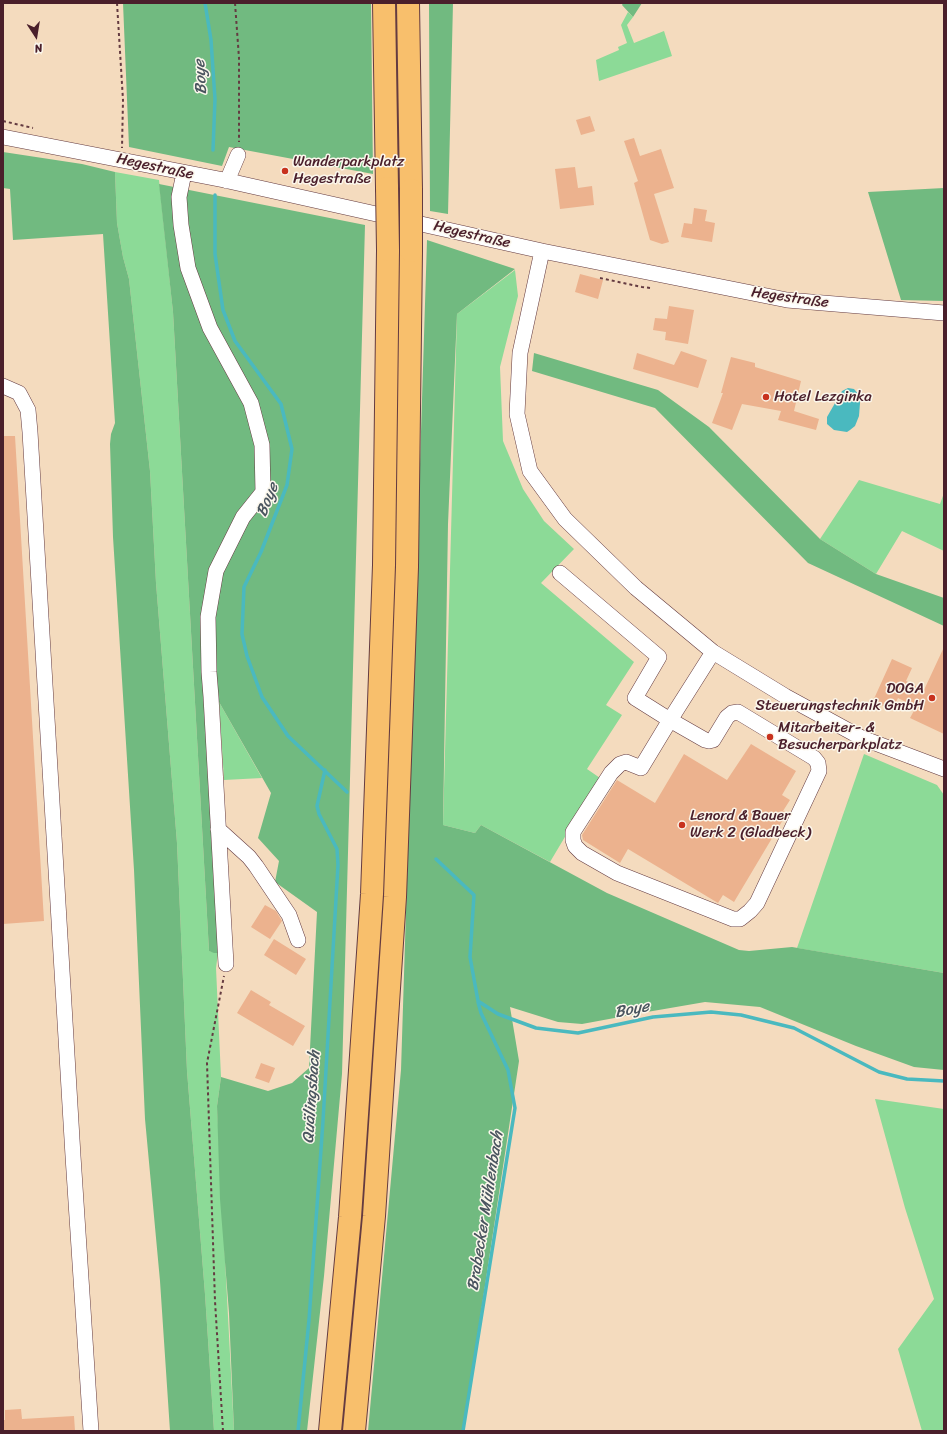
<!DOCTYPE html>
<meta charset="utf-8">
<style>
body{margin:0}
#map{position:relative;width:947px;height:1434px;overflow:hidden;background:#f4dbbe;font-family:Sriracha,sans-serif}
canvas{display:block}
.frame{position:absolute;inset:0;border:4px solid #4a1f2b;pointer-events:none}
.north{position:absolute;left:16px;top:16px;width:40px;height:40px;-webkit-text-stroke:3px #fbf7ec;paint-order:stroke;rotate:168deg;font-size:11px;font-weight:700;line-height:16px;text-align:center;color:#4a1f2b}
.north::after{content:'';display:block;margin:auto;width:14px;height:18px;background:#4a1f2b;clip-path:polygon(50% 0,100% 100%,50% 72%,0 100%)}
</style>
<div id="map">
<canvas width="947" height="1434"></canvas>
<div class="frame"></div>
<div class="north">N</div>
</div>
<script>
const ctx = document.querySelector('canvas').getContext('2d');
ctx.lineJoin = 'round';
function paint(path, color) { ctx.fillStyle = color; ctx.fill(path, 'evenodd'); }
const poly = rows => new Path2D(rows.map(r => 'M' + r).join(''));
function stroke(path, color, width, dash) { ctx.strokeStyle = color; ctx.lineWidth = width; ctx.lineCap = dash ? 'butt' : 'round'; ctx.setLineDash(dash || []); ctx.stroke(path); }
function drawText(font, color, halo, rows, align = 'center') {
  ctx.font = font + ' Sriracha,sans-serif'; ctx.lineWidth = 3; ctx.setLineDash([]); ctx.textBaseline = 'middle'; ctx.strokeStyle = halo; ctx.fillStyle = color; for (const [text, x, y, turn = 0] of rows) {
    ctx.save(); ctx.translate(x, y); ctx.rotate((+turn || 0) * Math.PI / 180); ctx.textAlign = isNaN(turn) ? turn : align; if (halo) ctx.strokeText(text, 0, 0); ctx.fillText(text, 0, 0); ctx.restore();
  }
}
paint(poly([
 [628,12,633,17,627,25,634,43,664,31,672,56,599,81,596,60,619,50,618,47,627,43,621,25],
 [115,172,159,180,173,312,209,951,218,953,216,968,221,1077,217,1106,234,1431,214,1431,205,1294,187,1071,177,843,156,583,150,471,129,279,123,257,117,223],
 [515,270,518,296,500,367,503,441,523,489,544,521,574,549,541,583,634,662,606,705,622,715,587,769,600,778,550,862,481,825,475,833,443,825,457,314],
 [859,480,940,504,944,493,944,551,902,531,876,574,820,539],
 [219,702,262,778,224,780],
 [864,754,937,785,944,795,944,973,797,948],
 [875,1099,944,1109,944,1431,922,1431,898,1349,934,1299,905,1208]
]), '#8cda97');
paint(poly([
 [123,3,371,3,373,174,229,147,222,166,129,147],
 [429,3,453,3,448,214,430,211],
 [623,3,642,3,633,17,622,5],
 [3,152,82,164,115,172,117,223,123,257,129,279,150,471,156,583,177,843,187,1071,205,1294,214,1431,170,1431,160,1281,145,1119,134,870,113,537,110,444,111,434,115,423,103,234,13,240,10,189,3,188],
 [159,184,365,225,342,1074,324,1276,307,1431,234,1431,229,1313,220,1199,217,1106,221,1077,268,1091,292,1083,309,1068,317,912,275,882,279,861,258,838,271,793,219,702,218,953,214,953,209,951,173,312],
 [944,188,944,301,901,300,868,192],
 [427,240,515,269,457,314,448,524,443,825,475,833,481,825,607,893,739,950,749,951,792,947,944,973,944,1070,914,1067,856,1046,760,1007,705,1002,647,1012,582,1024,558,1022,510,1007,519,1061,463,1431,368,1431,401,1070],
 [534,353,658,390,709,427,820,539,876,574,944,598,944,626,808,563,655,408,532,371]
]), '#71ba80');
paint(poly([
 [848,388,854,389,859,395,860,403,859,416,855,426,850,430,847,432,834,430,827,424,827,417,842,391]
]), '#4ab9bf');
stroke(poly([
 [205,3,211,40,215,99,213,150],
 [215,195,215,254,223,310,235,341,281,404,292,449,287,485,261,552,244,587,242,634,247,656,262,697,288,736,347,792],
 [436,859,474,895,470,957,478,1001,498,1014,536,1028,578,1033,653,1017,711,1012,741,1015,794,1028,879,1072,907,1079,944,1081],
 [298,1431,309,1320,323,1121,338,865,337,849,319,814,317,806,325,770],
 [463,1431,515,1108,508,1070,481,1013,478,1002]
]), '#4ab9bf', 3.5);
paint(poly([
 [590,116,595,131,581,135,576,120],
 [634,138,640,156,661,149,674,188,654,194,669,242,662,244,650,240,634,183,638,181,624,141],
 [575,167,578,188,592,186,594,205,560,209,555,169],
 [694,208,707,210,705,221,715,223,712,242,681,237,684,223,692,224],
 [580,274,603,280,598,299,575,292],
 [669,306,694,310,688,344,665,340,666,332,653,330,655,318,667,319],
 [681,351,707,360,698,388,633,369,637,353,674,365],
 [731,357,755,363,755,367,801,381,794,411,819,419,816,430,778,420,781,411,742,404,732,430,712,423,723,393,721,393],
 [3,436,15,436,44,921,3,924],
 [944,647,944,734,910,718,916,707,898,698,892,710,873,701,892,659,912,668,906,681,924,690],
 [751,744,796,771,782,795,790,800,783,811,787,813,734,902,723,895,718,903,628,849,620,863,583,840,582,835,617,780,655,803,684,754,727,780],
 [265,905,276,911,282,921,270,939,251,927],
 [274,939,306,959,296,975,264,955],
 [251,990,271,1002,269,1005,305,1026,293,1046,237,1013],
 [261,1063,275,1068,269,1083,255,1078],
 [21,1409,22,1419,74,1416,75,1431,3,1431,3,1420,5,1420,5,1410]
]), '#ecb28e');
const minor = poly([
 [3,137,224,180,542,251,787,300,944,313],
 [184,173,179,197,181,225,188,268,210,328,251,403,262,445,263,492,243,517,216,571,208,617,209,672,211,697,226,964],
 [227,181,238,155],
 [542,251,520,353,517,414,530,471,565,519,636,588,713,652,785,696,862,738,944,769],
 [3,386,19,393,28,410,30,432,73,1156,91,1431],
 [560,573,659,657,635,698,670,720,705,740,709,741,713,740,727,717,732,713,738,712,814,758,818,763,819,771,757,903,750,911,740,919,733,919,617,873,582,853,575,846,573,840,573,832,611,773,620,764,626,762,641,768,670,720,713,652],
 [218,829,249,857,256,866,289,915,298,940]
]);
const highway = poly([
 [384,3,387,188],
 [408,3,411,190],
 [330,1431,350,1217,372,894,384,565,388,250],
 [354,1431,374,1216,395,897,407,567,411,251]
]);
stroke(minor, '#643b41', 16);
stroke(highway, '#643b41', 24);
stroke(poly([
 [117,3,123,100,122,148],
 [235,3,239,58,239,142],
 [3,121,33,128],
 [600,278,642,287,651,288],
 [223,1431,215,1301,207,1063,224,976]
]), '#643b41', 2, [3, 3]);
stroke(minor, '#fff', 15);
stroke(highway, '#f8bf6c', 22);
const highwayBridge = poly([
 [387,188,388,250],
 [411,251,411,190]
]);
stroke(highwayBridge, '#643b41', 24, []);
stroke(highwayBridge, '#f8bf6c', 22);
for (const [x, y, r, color] of [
 [285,171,4,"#c8321e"],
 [766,397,4,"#c8321e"],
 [932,698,4,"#c8321e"],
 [770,737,4,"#c8321e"],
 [682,825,4,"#c8321e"]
]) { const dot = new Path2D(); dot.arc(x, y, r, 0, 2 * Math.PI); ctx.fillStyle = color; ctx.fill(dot); stroke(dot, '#fbf7ec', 1.5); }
drawText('15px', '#4a1f2b', '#fbf7ec', [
 ["Wanderparkplatz",293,162],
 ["Hegestraße",293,179],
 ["Hotel Lezginka",774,397],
 ["DOGA",924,689,"right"],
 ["Steuerungstechnik GmbH",924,706,"right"],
 ["Mitarbeiter- &",778,728],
 ["Besucherparkplatz",778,745],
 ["Lenord & Bauer",690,816],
 ["Werk 2 (Gladbeck)",690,833]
], 'left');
drawText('15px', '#4a1f2b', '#fbf7ec', [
 ["Hegestraße",155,167,12],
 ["Hegestraße",472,235,13],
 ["Hegestraße",790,298,8]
]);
drawText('italic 16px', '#4a555f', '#fbf7ec', [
 ["Boye",201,77,-93],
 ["Boye",268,500,-68],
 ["Boye",632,1010,-11],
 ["Quälingsbach",312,1097,-86],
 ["Brabecker Mühlenbach",486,1211,-81]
]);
</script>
